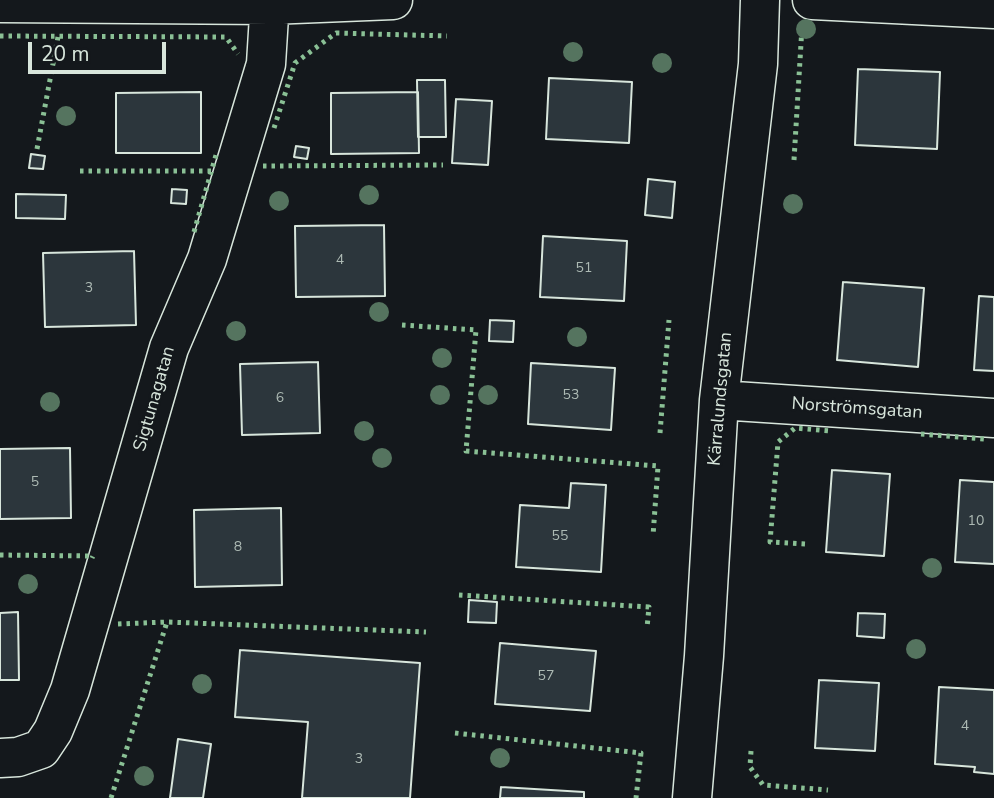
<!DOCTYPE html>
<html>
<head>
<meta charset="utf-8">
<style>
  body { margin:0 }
  #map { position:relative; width:994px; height:798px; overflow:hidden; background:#14181c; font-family:"Nunito Sans",sans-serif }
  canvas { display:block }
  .scale { position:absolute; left:28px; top:42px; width:138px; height:32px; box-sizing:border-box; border:4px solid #d8e6dc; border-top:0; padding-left:9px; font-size:21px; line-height:24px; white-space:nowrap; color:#d8e6dc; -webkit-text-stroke:5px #14181c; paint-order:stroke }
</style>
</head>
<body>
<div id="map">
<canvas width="994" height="798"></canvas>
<div class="scale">20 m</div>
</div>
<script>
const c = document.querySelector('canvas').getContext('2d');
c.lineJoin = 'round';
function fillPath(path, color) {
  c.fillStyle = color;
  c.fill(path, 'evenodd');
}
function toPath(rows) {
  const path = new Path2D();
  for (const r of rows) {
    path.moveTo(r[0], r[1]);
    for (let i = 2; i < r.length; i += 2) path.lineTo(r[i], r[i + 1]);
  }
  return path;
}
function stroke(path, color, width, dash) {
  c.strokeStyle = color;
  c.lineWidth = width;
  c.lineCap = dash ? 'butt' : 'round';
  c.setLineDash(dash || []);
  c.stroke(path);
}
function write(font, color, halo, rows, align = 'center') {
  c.font = font + ' "Nunito Sans",sans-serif';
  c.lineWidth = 5;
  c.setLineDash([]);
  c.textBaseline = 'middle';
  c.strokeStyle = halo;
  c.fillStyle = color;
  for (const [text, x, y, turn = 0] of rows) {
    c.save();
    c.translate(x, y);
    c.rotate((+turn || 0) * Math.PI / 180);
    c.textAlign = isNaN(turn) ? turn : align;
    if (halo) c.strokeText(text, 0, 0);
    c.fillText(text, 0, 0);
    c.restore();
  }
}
const building = toPath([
  [858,69,940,72,937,149,855,145,858,69],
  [549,78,632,82,629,143,546,139,549,78],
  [417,80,445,80,446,137,418,137,417,80],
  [201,92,201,153,116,153,116,93,201,92],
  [418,92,419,153,331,154,331,93,418,92],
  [456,99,492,101,488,165,452,163,456,99],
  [296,146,309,148,307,159,294,157,296,146],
  [31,154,45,156,43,169,29,168,31,154],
  [648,179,675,182,672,218,645,215,648,179],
  [172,189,187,190,186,204,171,203,172,189],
  [16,194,66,195,65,219,16,218,16,194],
  [384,225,385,296,296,297,295,226,384,225],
  [543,236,627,241,624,301,540,297,543,236],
  [134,251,136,325,45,327,43,253,134,251],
  [843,282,924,288,918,367,837,360,843,282],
  [979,296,994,297,994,371,974,370,979,296],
  [490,320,514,321,513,342,489,341,490,320],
  [318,362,320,433,242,435,240,364,318,362],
  [531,363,615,368,611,430,528,424,531,363],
  [70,448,71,518,0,519,0,449,70,448],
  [832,470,890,474,884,556,826,552,832,470],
  [960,480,994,482,994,564,955,562,960,480],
  [571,483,606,485,601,572,516,567,520,505,569,508,571,483],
  [281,508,282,585,195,587,194,510,281,508],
  [469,600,497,602,496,623,468,622,469,600],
  [18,612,19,680,0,680,0,613,18,612],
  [858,613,885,614,884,638,857,636,858,613],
  [500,643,596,651,590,711,495,704,500,643],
  [240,650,420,663,410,798,302,798,308,722,235,717,240,650],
  [819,680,879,683,875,751,815,748,819,680],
  [939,687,994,690,994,774,974,772,975,767,935,764,939,687],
  [178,739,211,744,203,798,170,798,178,739],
  [501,787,584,792,584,798,500,798,501,787]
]);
fillPath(building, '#2c363c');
stroke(building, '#d8e6dc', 2);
const street = toPath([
  [812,0,994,9],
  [0,3,270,5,393,0],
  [719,400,994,418],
  [0,758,18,757,41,749,53,731,70,690,169,348,207,259,266,64,270,0],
  [692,798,704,656,719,400,758,64,760,0]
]);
stroke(street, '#d8e6dc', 41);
stroke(street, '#14181c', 38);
stroke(toPath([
  [0,36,226,37,238,54],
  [274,128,295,63,336,33,447,36],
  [37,149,58,37],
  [794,160,802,27],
  [263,166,443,165],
  [80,171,211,171],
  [194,232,216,155],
  [402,325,476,330,466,451,658,466,653,536],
  [660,433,669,320],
  [921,434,985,439],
  [805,544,770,542,778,442,795,428,830,431],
  [0,555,93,556,92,558],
  [459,595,649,607,647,628],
  [118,624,167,622,426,632],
  [455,733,641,753,636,798],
  [751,751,750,767,763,785,828,790],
  [111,798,167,622]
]), '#8ac095', 5, [3.5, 5]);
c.fillStyle = '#55745f';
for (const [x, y] of [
  [806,29],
  [573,52],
  [662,63],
  [66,116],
  [369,195],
  [279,201],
  [793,204],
  [379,312],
  [236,331],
  [577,337],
  [442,358],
  [440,395],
  [488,395],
  [50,402],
  [364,431],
  [382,458],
  [932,568],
  [28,584],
  [916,649],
  [202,684],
  [500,758],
  [144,776]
]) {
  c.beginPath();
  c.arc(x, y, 10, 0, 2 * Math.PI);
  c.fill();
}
write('14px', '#adbab4', null, [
  ["4",340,261],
  ["51",584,269],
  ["3",89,289],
  ["53",571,396],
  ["6",280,399],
  ["5",35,483],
  ["10",976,522],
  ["55",560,537],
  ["8",238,548],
  ["57",546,677],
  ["4",965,727],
  ["3",359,760]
]);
write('18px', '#d8e6dc', '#14181c', [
  ["Sigtunagatan",155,399,-74],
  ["Kärralundsgatan",721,399,-85],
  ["Norströmsgatan",857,409,4]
]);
</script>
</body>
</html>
